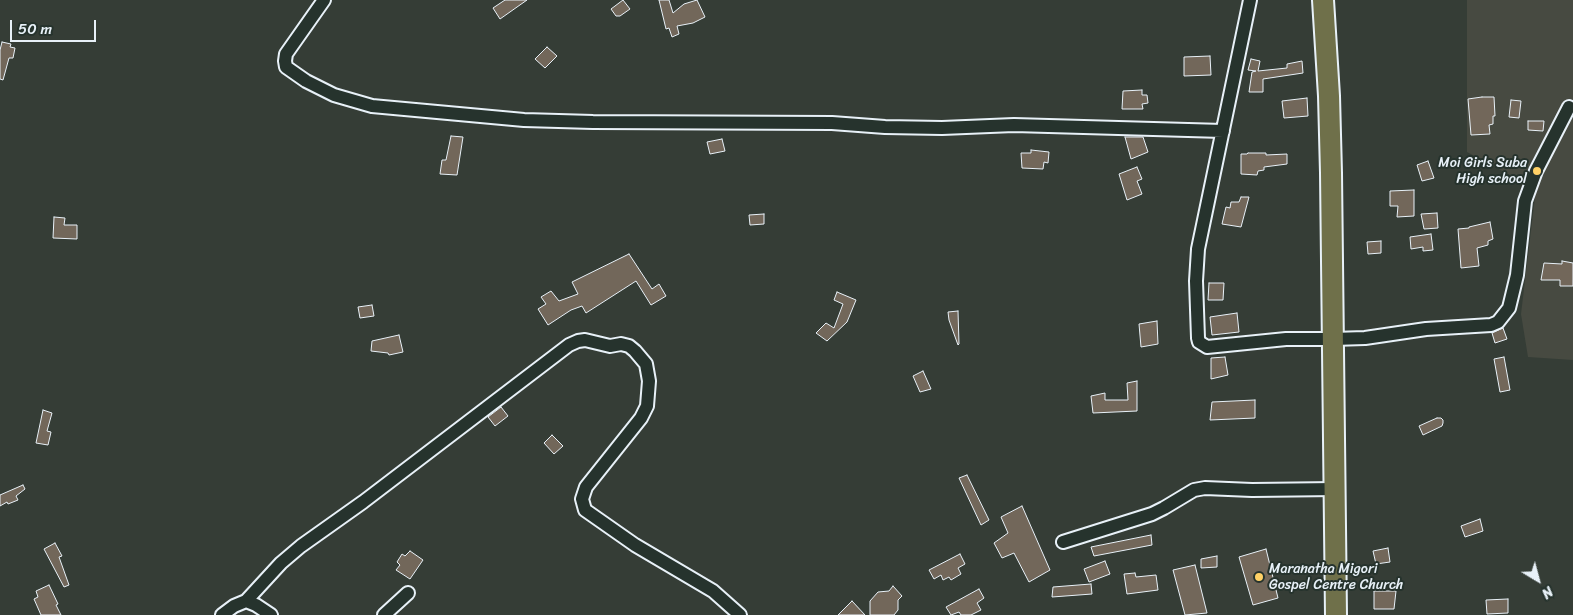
<!DOCTYPE html>
<html>
<head>
<meta charset="utf-8">
<style>
  body { margin:0 }
  #map { position:relative; width:1573px; height:615px; overflow:hidden; background:#353d36; font-family:Sriracha,sans-serif }
  canvas { display:block }
  .north { position:absolute; left:1513px; top:555px; width:50px; height:50px; -webkit-text-stroke:4px #26332d; paint-order:stroke; rotate:143deg; font-size:14px; font-weight:700; line-height:20px; text-align:center; color:#e8f1f8 }
  .north::after { content:''; display:block; margin:auto; width:18px; height:22px; background:#e8f1f8; clip-path:polygon(50% 0,100% 100%,50% 72%,0 100%) }
  .scale { position:absolute; left:10px; top:20px; width:86px; height:22px; box-sizing:border-box; border:2px solid #e8f1f8; border-top:0; padding-left:6px; font-size:15px; line-height:18px; white-space:nowrap; color:#e8f1f8; -webkit-text-stroke:4px #26332d; paint-order:stroke }
</style>
</head>
<body>
<div id="map">
<canvas width="1573" height="615"></canvas>
<div class="north">N</div>
<div class="scale">50 m</div>
</div>
<script>
const c = document.querySelector('canvas').getContext('2d');
c.lineJoin = 'round';
function fillPath(path, color) {
  c.fillStyle = color;
  c.fill(path, 'evenodd');
}
function toPath(rows) {
  const path = new Path2D();
  for (const r of rows) {
    path.moveTo(r[0], r[1]);
    for (let i = 2; i < r.length; i += 2) path.lineTo(r[i], r[i + 1]);
  }
  return path;
}
function stroke(path, color, width, dash) {
  c.strokeStyle = color;
  c.lineWidth = width;
  c.lineCap = dash ? 'butt' : 'round';
  c.setLineDash(dash || []);
  c.stroke(path);
}
function write(font, color, halo, rows, align = 'center') {
  c.font = font + ' Sriracha,sans-serif';
  c.lineWidth = 4;
  c.setLineDash([]);
  c.textBaseline = 'middle';
  c.strokeStyle = halo;
  c.fillStyle = color;
  for (const [text, x, y, turn = 0] of rows) {
    c.save();
    c.translate(x, y);
    c.rotate((+turn || 0) * Math.PI / 180);
    c.textAlign = isNaN(turn) ? turn : align;
    if (halo) c.strokeText(text, 0, 0);
    c.fillText(text, 0, 0);
    c.restore();
  }
}
fillPath(toPath([
  [1467,0,1573,0,1573,360,1528,357,1521,314,1536,189,1467,152]
]), '#474a41');
const building = toPath([
  [505,0,527,0,500,19,493,8,505,0],
  [623,0,630,9,620,16,616,16,611,9,623,0],
  [659,0,669,0,673,13,684,4,697,0,705,17,693,23,677,26,679,34,672,37,669,28,666,29,659,0],
  [2,42,11,44,10,47,15,48,13,58,9,58,3,80,0,79,0,50,2,42],
  [547,47,557,56,545,68,535,59,547,47],
  [1210,56,1211,75,1184,76,1184,57,1210,56],
  [1251,59,1260,61,1258,71,1287,68,1287,64,1302,61,1303,73,1263,79,1263,92,1249,92,1252,72,1256,71,1248,70,1251,59],
  [1142,90,1142,95,1147,95,1148,103,1142,104,1143,109,1122,109,1123,91,1142,90],
  [1482,97,1494,97,1495,116,1493,116,1493,124,1489,125,1490,134,1471,135,1468,99,1482,97],
  [1307,98,1308,116,1284,118,1282,101,1307,98],
  [1511,100,1521,101,1519,118,1509,117,1511,100],
  [1528,121,1544,121,1543,131,1528,130,1528,121],
  [451,136,463,137,457,175,440,174,442,160,446,160,451,136],
  [1125,137,1143,137,1148,152,1131,159,1125,137],
  [722,139,725,151,710,154,707,142,722,139],
  [1031,150,1049,152,1048,163,1044,162,1043,169,1022,168,1021,153,1031,153,1031,150],
  [1248,153,1266,153,1266,155,1287,154,1287,164,1264,167,1264,170,1258,171,1257,175,1241,174,1241,154,1247,154,1248,153],
  [1428,161,1434,178,1422,181,1417,165,1428,161],
  [1137,167,1142,179,1137,181,1142,194,1127,200,1119,174,1137,167],
  [1414,190,1414,216,1397,217,1398,206,1390,206,1390,191,1414,190],
  [1241,197,1249,197,1241,227,1222,224,1226,207,1230,208,1231,202,1239,202,1241,197],
  [1437,213,1438,228,1424,229,1421,214,1437,213],
  [764,214,764,224,750,225,749,215,764,214],
  [54,217,65,218,64,225,77,225,77,239,53,238,54,217],
  [1490,222,1493,239,1488,241,1488,245,1477,248,1479,266,1461,268,1458,229,1469,228,1469,227,1490,222],
  [1431,234,1433,250,1423,251,1423,247,1411,249,1410,237,1431,234],
  [1381,241,1381,253,1368,254,1367,242,1381,241],
  [629,254,652,289,659,284,666,296,651,305,636,281,586,313,582,306,571,310,548,325,538,309,546,304,541,297,551,291,559,301,578,294,572,282,629,254],
  [1562,261,1573,263,1573,286,1560,286,1560,280,1541,280,1544,263,1562,264,1562,261],
  [1209,283,1224,283,1223,300,1208,300,1209,283],
  [837,292,856,300,847,322,827,341,816,333,826,323,834,328,843,304,834,300,837,292],
  [372,305,374,316,360,318,358,307,372,305],
  [958,311,959,344,958,345,949,320,948,312,958,311],
  [1237,313,1239,332,1212,335,1210,317,1237,313],
  [1157,321,1158,344,1141,347,1139,324,1157,321],
  [1503,328,1507,339,1495,343,1492,333,1503,328],
  [399,335,403,352,389,355,388,353,371,351,372,341,399,335],
  [1225,357,1228,375,1211,379,1211,358,1225,357],
  [1504,357,1510,390,1500,392,1494,359,1504,357],
  [923,371,931,389,920,392,913,376,923,371],
  [1137,381,1137,411,1093,413,1091,396,1105,393,1105,400,1128,400,1127,383,1137,381],
  [1255,400,1255,418,1210,420,1212,402,1255,400],
  [501,407,508,416,495,426,488,417,501,407],
  [43,410,52,413,47,431,51,432,48,445,36,443,43,410],
  [1437,418,1441,418,1443,420,1443,423,1442,426,1423,435,1419,426,1437,418],
  [552,435,563,446,554,454,544,443,552,435],
  [967,475,989,520,981,525,959,478,967,475],
  [23,485,25,489,16,496,18,500,8,504,7,502,0,506,0,495,23,485],
  [1022,506,1050,570,1029,582,1014,553,1002,558,994,543,1008,533,1001,517,1022,506],
  [1480,519,1483,531,1465,537,1461,526,1480,519],
  [1151,535,1152,545,1094,556,1091,547,1151,535],
  [55,543,62,556,59,557,69,585,64,587,44,549,55,543],
  [1388,548,1390,562,1376,564,1373,551,1388,548],
  [1266,549,1278,598,1253,605,1239,557,1266,549],
  [410,551,423,560,410,579,396,570,400,565,397,562,402,554,405,556,410,551],
  [960,554,965,564,958,568,961,574,951,580,949,577,943,580,941,575,934,579,929,570,960,554],
  [1217,556,1217,567,1201,568,1201,559,1217,556],
  [1105,561,1110,574,1089,582,1084,569,1105,561],
  [1195,565,1207,613,1185,615,1173,570,1195,565],
  [1135,573,1136,577,1156,575,1158,590,1127,594,1124,574,1135,573],
  [1091,584,1092,594,1052,597,1053,587,1091,584],
  [49,585,58,604,56,605,61,615,41,615,34,599,38,597,36,591,49,585],
  [893,586,902,596,898,600,898,610,894,615,870,615,870,601,878,592,889,591,893,586],
  [979,589,984,598,977,603,981,610,971,615,961,615,959,612,951,615,946,607,979,589],
  [1374,591,1396,591,1394,609,1374,609,1374,591],
  [1508,599,1508,613,1487,614,1486,600,1508,599],
  [852,601,865,615,838,615,852,601]
]);
fillPath(building, '#72675a');
stroke(building, '#e8f1f8', 1);
const minor = toPath([
  [324,0,286,54,285,61,286,67,306,81,334,95,372,106,524,120,593,122,832,123,885,127,942,128,1014,125,1223,131],
  [1250,0,1198,249,1196,281,1198,338,1199,342,1207,347,1286,339,1333,339,1365,338,1426,329,1491,325,1498,322,1509,308,1517,275,1525,201,1536,171,1569,107],
  [1063,542,1152,514,1164,508,1194,490,1205,488,1252,490,1336,489],
  [246,601,281,563,301,546,363,502,569,345,578,341,585,340,610,346,621,344,629,346,635,351,646,364,649,381,647,406,641,418,586,487,582,499,585,510,635,545,713,591,740,615],
  [222,615,234,606,246,601,256,605,271,615],
  [384,615,408,593]
]);
const trunk = toPath([
  [1323,0,1329,96,1331,173,1336,615]
]);
stroke(minor, '#e8f1f8', 16);
stroke(trunk, '#e8f1f8', 24);
stroke(minor, '#26332d', 12);
stroke(trunk, '#6f704a', 20);
for (const [x, y, r, color] of [
  [1537,171,5,"#ffd166"],
  [1259,577,5,"#ffd166"]
]) {
  const dot = new Path2D();
  dot.arc(x, y, r, 0, 2 * Math.PI);
  c.fillStyle = color;
  c.fill(dot);
  stroke(dot, '#26332d', 2);
}
write('14px', '#e8f1f8', '#26332d', [
  ["Moi Girls Suba",1527,163],
  ["High school",1527,179],
  ["Maranatha Migori",1269,569,"left"],
  ["Gospel Centre Church",1269,585,"left"]
], 'right');
</script>
</body>
</html>
